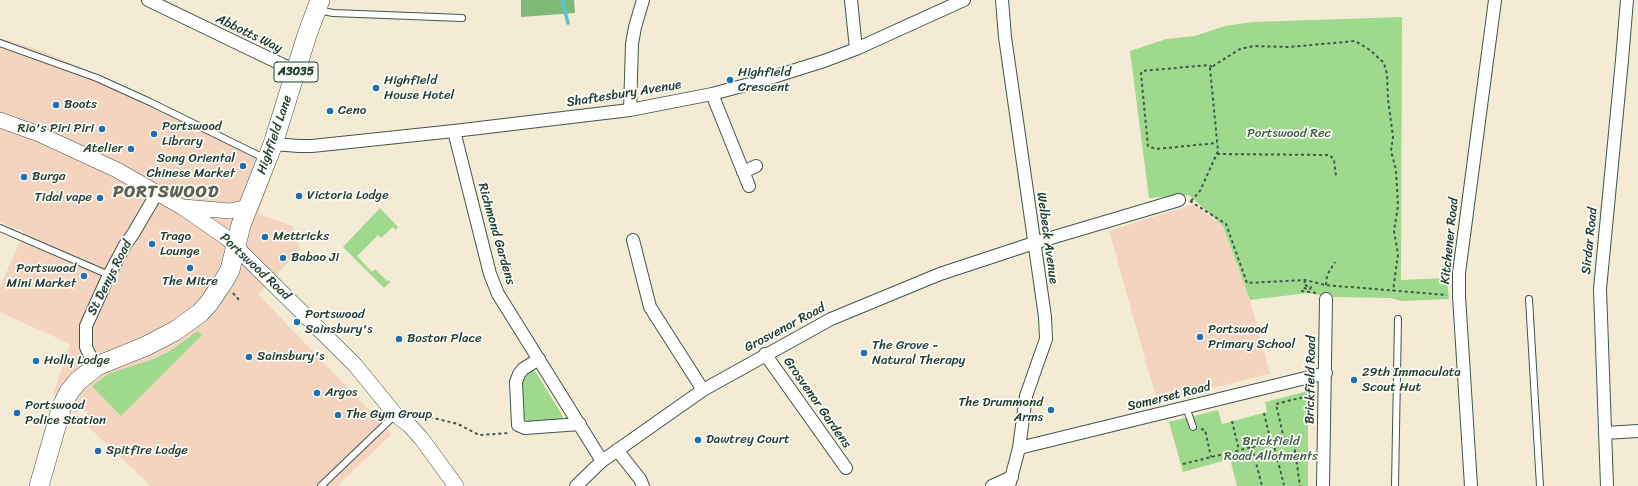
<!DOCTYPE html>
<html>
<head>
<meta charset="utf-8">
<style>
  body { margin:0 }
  canvas { display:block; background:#f4ebd5 }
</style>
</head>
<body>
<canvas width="1638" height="486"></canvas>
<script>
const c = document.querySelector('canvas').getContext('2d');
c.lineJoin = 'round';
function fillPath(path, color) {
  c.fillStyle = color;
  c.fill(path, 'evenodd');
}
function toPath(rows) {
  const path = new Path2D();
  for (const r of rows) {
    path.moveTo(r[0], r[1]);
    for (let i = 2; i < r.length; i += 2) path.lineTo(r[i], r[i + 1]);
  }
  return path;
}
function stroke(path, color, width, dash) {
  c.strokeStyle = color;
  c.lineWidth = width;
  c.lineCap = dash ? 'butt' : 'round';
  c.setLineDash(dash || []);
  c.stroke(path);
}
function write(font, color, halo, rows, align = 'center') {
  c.font = font + ' Sriracha,sans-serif';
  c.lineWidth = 3.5;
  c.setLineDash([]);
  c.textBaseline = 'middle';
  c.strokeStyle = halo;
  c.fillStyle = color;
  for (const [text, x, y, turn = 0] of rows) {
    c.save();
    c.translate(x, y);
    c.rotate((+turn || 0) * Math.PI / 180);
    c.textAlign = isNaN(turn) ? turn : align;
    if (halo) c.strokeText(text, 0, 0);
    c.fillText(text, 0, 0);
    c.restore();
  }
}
fillPath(toPath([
  [0,38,42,51,97,75,277,162,258,214,293,226,300,250,258,294,392,434,337,486,151,486,81,420,88,414,83,407,75,414,53,395,70,344,0,312,0,287,24,232,0,222],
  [1194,204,1223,226,1250,300,1270,374,1157,401,1109,231]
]), '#f4d4bf');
fillPath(toPath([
  [1402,17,1401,280,1447,278,1449,299,1401,301,1391,298,1331,297,1308,293,1250,300,1223,226,1189,195,1149,198,1130,51,1166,39,1195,36,1225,26,1253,22],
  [380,208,398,227,396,230,393,227,381,238,378,235,357,256,372,272,375,269,387,281,389,280,390,282,384,288,343,247],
  [198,331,202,335,121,416,92,386,108,374,151,360,170,351],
  [530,371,535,371,561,413,563,417,561,420,529,422,524,418,522,381,525,373],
  [1308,391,1308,486,1237,486,1230,459,1183,472,1169,422,1218,410,1222,424,1267,412,1265,402]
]), '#9ed98d');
fillPath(toPath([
  [521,0,574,0,575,13,521,17]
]), '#7eb978');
stroke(toPath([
  [562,0,568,23]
]), '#59c3d3', 3.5);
const service = toPath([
  [318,10,333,13,462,18],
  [0,43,97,78,150,102,266,159],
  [0,228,109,275],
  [1529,299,1540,486],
  [1186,407,1193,427],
  [321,486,395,415],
  [1395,486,1398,319]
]);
const minor = toPath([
  [148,0,283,65,296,70],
  [851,0,856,49],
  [1002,0,1005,37,1045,317,1046,339,1026,396,1019,448,1009,486],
  [712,94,749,186],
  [630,110,632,44,635,27,643,0],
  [454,131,490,274,498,294,602,461],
  [273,144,299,146,312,146,454,131,630,110,712,94,757,82,824,61,856,49,964,0],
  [743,172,756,166],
  [633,240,650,307,703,390],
  [765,354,846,468],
  [539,359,523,369,519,374,516,382,518,425,525,428,580,424],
  [97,366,92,360,86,347,86,326,109,275,125,245,133,234,157,193],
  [1605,433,1638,431],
  [1019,448,1326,373],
  [617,450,640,479,643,486],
  [576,486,602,461,703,390,831,319,940,274,1034,243,1179,200],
  [992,486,1012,477],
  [1323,486,1326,299],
  [1471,486,1459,296,1459,273,1495,0],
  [1607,486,1600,289,1622,60,1627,0]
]);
const tertiary = toPath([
  [0,120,39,134,117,170,182,207,227,238,355,365,395,414,409,425,421,438,456,486],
  [183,207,230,211,248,207]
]);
const primary = toPath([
  [39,486,62,406,69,392,78,381,97,366,146,346,175,331,200,313,209,303,222,284,230,270,241,225,273,144,307,35,320,0]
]);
stroke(service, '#3f574c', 8);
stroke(minor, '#3f574c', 14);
stroke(tertiary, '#3f574c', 16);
stroke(primary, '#3f574c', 20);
stroke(toPath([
  [1212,67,1209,65,1142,71,1141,74,1148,146,1156,149,1217,143],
  [1217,154,1330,155,1334,160,1336,176],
  [1190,201,1226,224,1247,283,1305,280,1325,285,1447,295],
  [1191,201,1200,191,1218,151,1210,68,1240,49,1254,46,1289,47,1355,41,1370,50,1384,63,1387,74,1388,99,1393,137,1391,151,1396,170,1398,206,1394,231,1398,254,1393,291],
  [1305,280,1304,285,1311,287,1310,289,1303,288,1302,291,1316,293],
  [1326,285,1327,275,1335,262],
  [233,293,240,301],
  [1264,413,1271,443],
  [419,417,421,415,458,424,479,435,510,433],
  [1232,421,1239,450],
  [1201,429,1205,430,1211,457],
  [1284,439,1276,404,1312,395],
  [1273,442,1284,485],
  [1252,447,1262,486],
  [1183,464,1293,437,1300,486]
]), '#3f574c', 2, [3, 3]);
stroke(service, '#fff', 6);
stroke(minor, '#fff', 12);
stroke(tertiary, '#fff', 15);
stroke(primary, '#fff', 19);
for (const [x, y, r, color] of [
  [730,80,4,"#1f6fb2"],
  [376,88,4,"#1f6fb2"],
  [56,105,4,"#1f6fb2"],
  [330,111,4,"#1f6fb2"],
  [102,129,4,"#1f6fb2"],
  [154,134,4,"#1f6fb2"],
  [131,149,4,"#1f6fb2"],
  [243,166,4,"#1f6fb2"],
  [24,177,4,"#1f6fb2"],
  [299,196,4,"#1f6fb2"],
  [100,198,4,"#1f6fb2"],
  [265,237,4,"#1f6fb2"],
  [152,244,4,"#1f6fb2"],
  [283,258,4,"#1f6fb2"],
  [190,268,4,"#1f6fb2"],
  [84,276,4,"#1f6fb2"],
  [297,322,4,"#1f6fb2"],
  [1200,337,4,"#1f6fb2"],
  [399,339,4,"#1f6fb2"],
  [864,353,4,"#1f6fb2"],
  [249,357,4,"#1f6fb2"],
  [36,361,4,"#1f6fb2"],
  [1354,380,4,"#1f6fb2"],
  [317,393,4,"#1f6fb2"],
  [1051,410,4,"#1f6fb2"],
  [17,413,4,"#1f6fb2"],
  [338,415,4,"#1f6fb2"],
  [698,440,4,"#1f6fb2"],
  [98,451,4,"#1f6fb2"]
]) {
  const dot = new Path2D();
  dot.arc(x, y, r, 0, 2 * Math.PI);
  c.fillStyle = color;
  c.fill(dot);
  stroke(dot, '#fdfcf7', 1.5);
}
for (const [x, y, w] of [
  [296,72,44]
]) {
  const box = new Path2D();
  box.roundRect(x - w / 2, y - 10, w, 20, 3);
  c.fillStyle = '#fdfcf7';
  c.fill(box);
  stroke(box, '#1f3d34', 1);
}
write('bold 12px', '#1f3d34', null, [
  ["A3035",296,72]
]);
write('13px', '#1f3d34', '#fdfcf7', [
  ["Abbotts Way",249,34,26],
  ["Shaftesbury Avenue",624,94,-9],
  ["Highfield Lane",275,135,-71],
  ["Richmond Gardens",496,234,74],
  ["Welbeck Avenue",1047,238,82],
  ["Kitchener Road",1450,241,-84],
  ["Sirdar Road",1590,241,-84],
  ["Portswood Road",255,267,43],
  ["St Denys Road",110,278,-63],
  ["Grosvenor Road",785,328,-28],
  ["Brickfield Road",1311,380,-89],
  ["Somerset Road",1169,397,-14],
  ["Grosvenor Gardens",817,403,55]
]);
write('13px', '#1f3d34', '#fdfcf7', [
  ["Highfield",738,73],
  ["Crescent",738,88],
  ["Highfield",384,81],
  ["House Hotel",384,96],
  ["Boots",64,105],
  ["Ceno",338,111],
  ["Portswood",162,127],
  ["Library",162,142],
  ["Rio's Piri Piri",94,129,"right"],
  ["Atelier",123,149,"right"],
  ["Song Oriental",235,159,"right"],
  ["Chinese Market",235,174,"right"],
  ["Burga",32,177],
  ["Victoria Lodge",307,196],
  ["Tidal vape",92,198,"right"],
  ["Trago",160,237],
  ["Lounge",160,252],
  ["Mettricks",273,237],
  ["Baboo Ji",291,258],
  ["Portswood",76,269,"right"],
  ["Mini Market",76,284,"right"],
  ["The Mitre",190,282,"center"],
  ["Portswood",305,315],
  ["Sainsbury's",305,330],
  ["Portswood",1208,330],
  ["Primary School",1208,345],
  ["Boston Place",407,339],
  ["The Grove -",872,346],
  ["Natural Therapy",872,361],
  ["Sainsbury's",257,357],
  ["Holly Lodge",44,361],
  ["29th Immaculata",1362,373],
  ["Scout Hut",1362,388],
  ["Argos",325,393],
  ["The Drummond",1043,403,"right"],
  ["Arms",1043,418,"right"],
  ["Portswood",25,406],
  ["Police Station",25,421],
  ["The Gym Group",346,415],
  ["Dawtrey Court",706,440],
  ["Spitfire Lodge",106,451]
], 'left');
write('13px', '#3f644a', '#fdfcf7', [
  ["Portswood Rec",1289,134],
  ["Brickfield",1271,442],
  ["Road Allotments",1271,457]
]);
c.letterSpacing = '1px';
write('bold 17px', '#5d6056', '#fdfcf7', [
  ["PORTSWOOD",166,193]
]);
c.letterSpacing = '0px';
</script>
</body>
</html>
